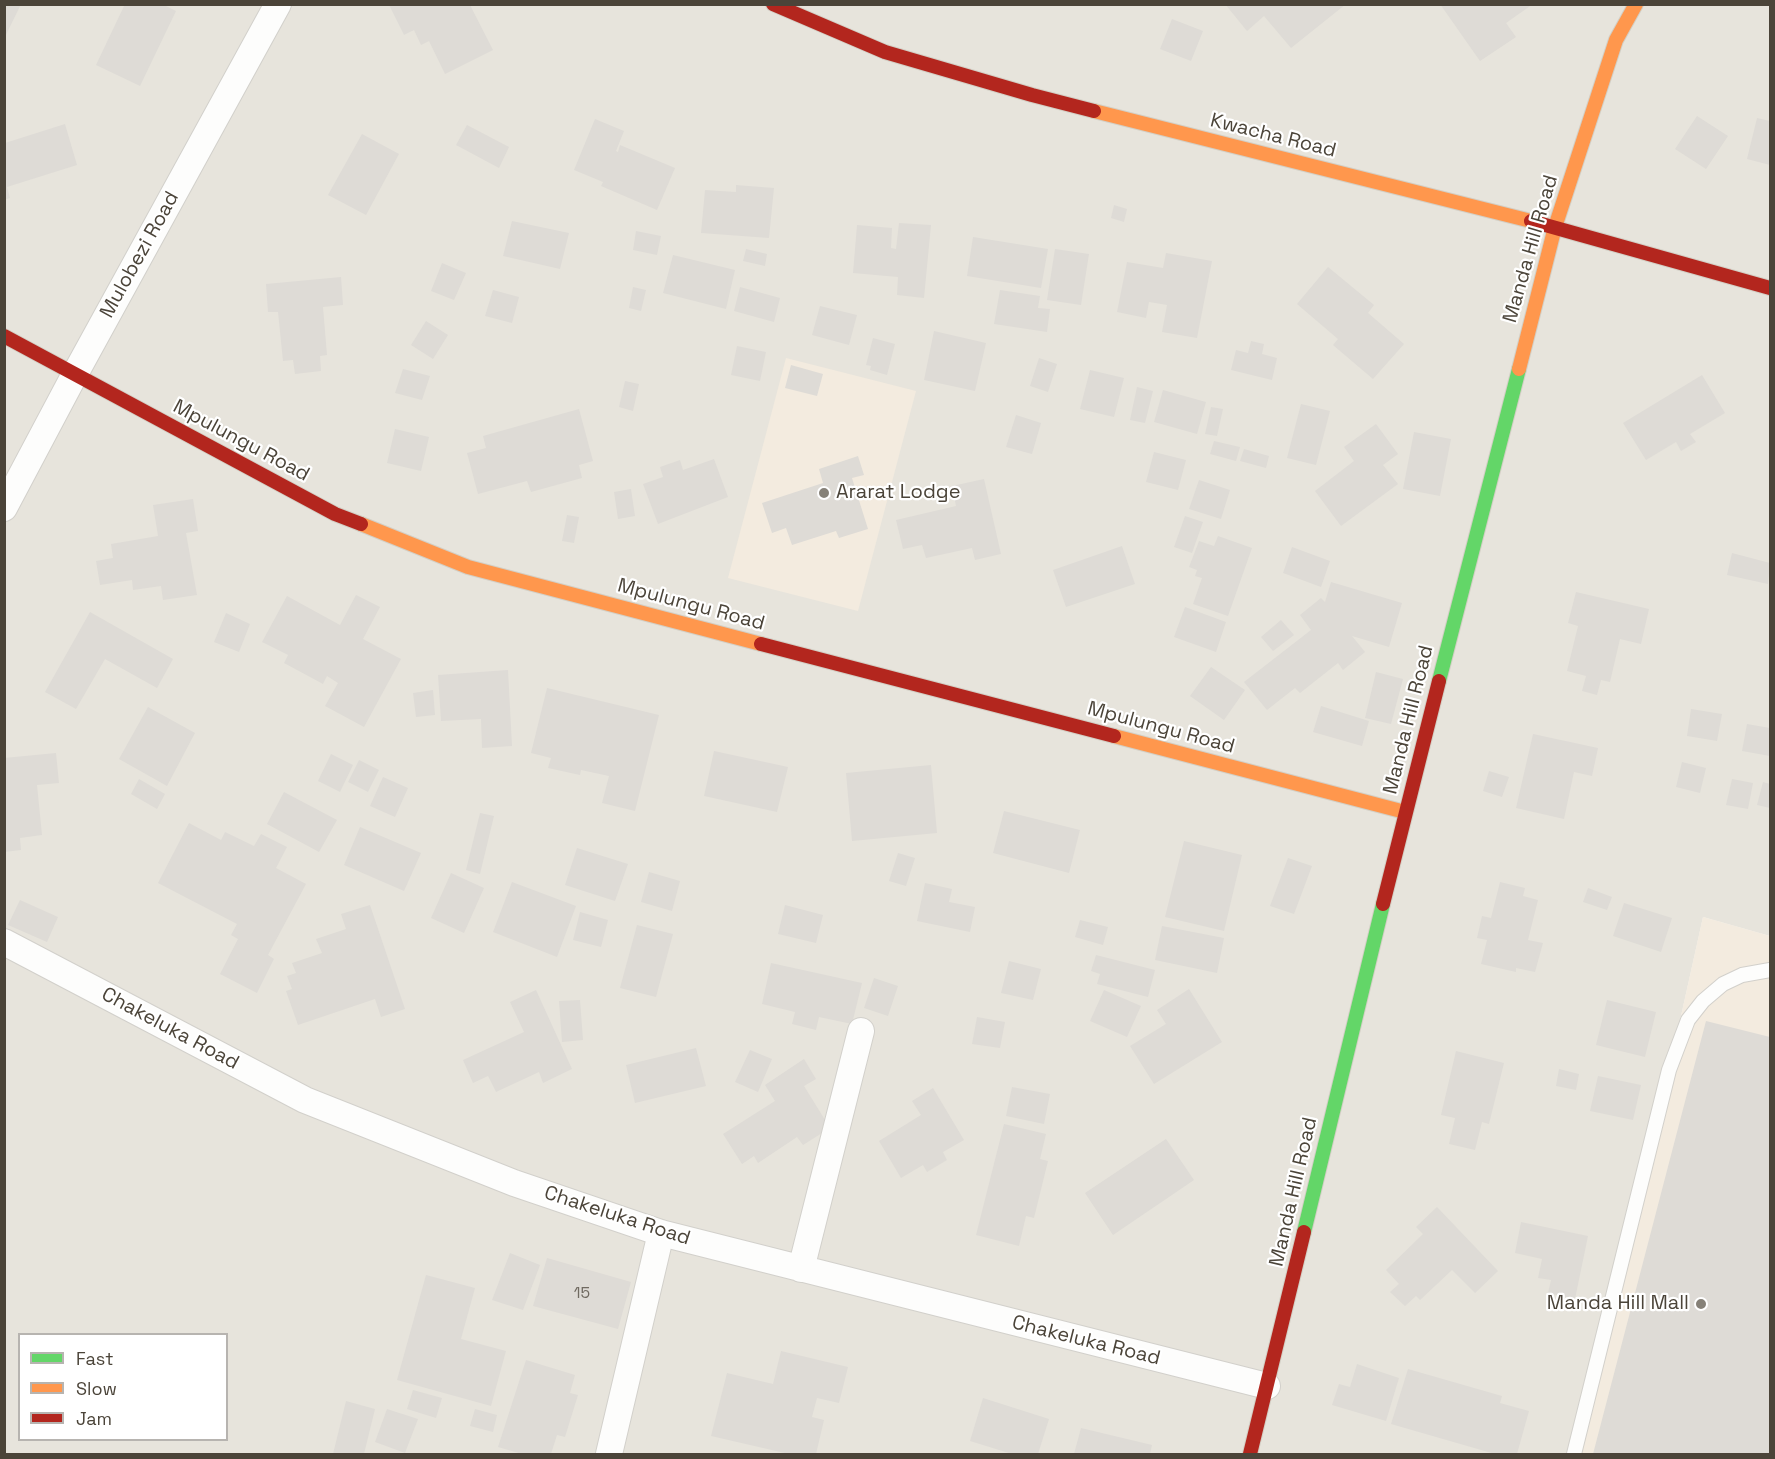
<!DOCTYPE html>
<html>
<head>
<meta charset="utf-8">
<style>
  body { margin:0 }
  #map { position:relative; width:1775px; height:1459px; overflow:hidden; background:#f4f2ee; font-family:"Space Grotesk",sans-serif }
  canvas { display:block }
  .frame { position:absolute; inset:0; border:6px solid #4b4439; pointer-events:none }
  .legend { position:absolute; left:18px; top:1333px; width:210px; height:108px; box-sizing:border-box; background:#fff; border:2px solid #b7b4b0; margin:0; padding:8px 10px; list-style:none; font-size:18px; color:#4b4439 }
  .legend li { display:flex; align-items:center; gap:12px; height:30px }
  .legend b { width:30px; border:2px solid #b7b4b0 }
</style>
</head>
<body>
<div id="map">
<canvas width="1775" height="1459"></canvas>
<div class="frame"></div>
<ul class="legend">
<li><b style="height:8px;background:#63d668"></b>Fast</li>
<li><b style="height:8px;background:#ff974d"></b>Slow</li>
<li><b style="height:8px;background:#b3261e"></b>Jam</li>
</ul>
</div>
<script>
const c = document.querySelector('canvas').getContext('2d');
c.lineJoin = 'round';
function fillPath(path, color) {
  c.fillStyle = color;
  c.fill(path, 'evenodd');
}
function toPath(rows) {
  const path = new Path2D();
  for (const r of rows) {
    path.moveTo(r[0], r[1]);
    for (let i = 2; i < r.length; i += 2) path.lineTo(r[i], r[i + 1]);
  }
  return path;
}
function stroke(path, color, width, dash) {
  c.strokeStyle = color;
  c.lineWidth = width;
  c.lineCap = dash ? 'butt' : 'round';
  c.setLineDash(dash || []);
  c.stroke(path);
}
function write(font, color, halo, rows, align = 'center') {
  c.font = font + ' "Space Grotesk",sans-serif';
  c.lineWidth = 4.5;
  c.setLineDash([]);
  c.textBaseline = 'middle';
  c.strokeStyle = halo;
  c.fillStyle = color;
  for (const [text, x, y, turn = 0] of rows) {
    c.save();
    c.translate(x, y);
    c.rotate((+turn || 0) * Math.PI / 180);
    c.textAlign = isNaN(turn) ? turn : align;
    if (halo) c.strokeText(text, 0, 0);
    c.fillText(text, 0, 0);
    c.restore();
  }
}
fillPath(toPath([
  [5,5,1770,5,1770,936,1703,917,1669,1070,1574,1454,5,1454],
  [20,1334,226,1334,226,1440,20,1440]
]), '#e7e4dc');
fillPath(toPath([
  [786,358,916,391,858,611,728,578],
  [1703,917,1770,936,1770,1454,1574,1454,1669,1070]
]), '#f3ebdf');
fillPath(toPath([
  [4,4,21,4,4,39],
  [125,4,162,4,176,11,140,86,96,65],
  [1225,4,1346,4,1291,48,1264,16,1247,31],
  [1440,4,1533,4,1506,23,1516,37,1480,61],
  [389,5,470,5,493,50,445,74,429,41,421,45,414,30,404,35],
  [1172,19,1203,31,1191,61,1160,49],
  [1697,116,1728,136,1706,169,1675,149],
  [1757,118,1770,121,1770,165,1747,159],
  [595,119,624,131,616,151,618,152,620,145,675,168,657,210,601,186,603,182,574,170],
  [65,124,77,165,7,187,10,198,4,200,5,143],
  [467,125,509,147,499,168,456,145],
  [362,134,399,154,366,215,328,195],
  [736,185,774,188,769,238,701,233,705,190,736,192],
  [1114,205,1127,209,1124,222,1111,218],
  [512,221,569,233,560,269,503,256],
  [899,223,931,225,924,298,897,295,898,277,853,273,857,225,892,228,891,248,896,249],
  [636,231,661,236,657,255,633,250],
  [973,237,1048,249,1041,288,967,276],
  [746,249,767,254,765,266,743,261],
  [1055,249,1089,254,1081,305,1047,300],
  [1166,253,1212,261,1197,338,1162,332,1167,305,1149,302,1146,318,1117,312,1127,262,1163,268],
  [673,255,735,270,726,309,663,293],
  [442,263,466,273,454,300,431,291],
  [1328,267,1374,305,1368,313,1404,344,1373,379,1333,345,1338,339,1297,304],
  [341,277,343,305,323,307,327,355,320,356,321,371,295,374,293,360,283,361,278,312,268,312,266,284],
  [633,287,646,290,641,311,629,308],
  [740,287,780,298,774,322,734,311],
  [493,290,519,297,512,323,485,316],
  [1000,290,1040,296,1038,308,1050,309,1047,332,994,324],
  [820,306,857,315,849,345,812,335],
  [426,321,448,335,433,359,411,345],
  [934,331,986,343,975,391,924,380],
  [873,338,895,344,887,375,870,370,871,366,866,365],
  [1251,341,1264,344,1262,354,1277,358,1272,380,1231,370,1236,350,1248,353],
  [737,346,766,352,760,381,731,375],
  [1039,358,1057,364,1048,392,1030,386],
  [791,365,823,374,817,396,785,388],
  [403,369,430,376,422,400,395,393],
  [1090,370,1124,378,1114,417,1080,409],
  [1702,375,1725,413,1690,434,1696,442,1681,451,1676,442,1646,460,1623,423],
  [625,381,639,384,633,411,619,407],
  [1137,387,1153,391,1145,423,1130,420],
  [1163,390,1206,402,1197,434,1154,422],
  [1301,404,1330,411,1316,465,1287,458],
  [1211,407,1223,409,1217,436,1205,434],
  [579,409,593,461,579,465,582,478,531,492,527,481,478,494,467,453,486,448,483,436],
  [1016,415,1041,423,1032,454,1006,447],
  [1376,424,1398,454,1383,465,1398,484,1341,526,1315,491,1354,461,1344,447],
  [395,429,429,437,421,471,387,463],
  [1414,432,1451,439,1440,496,1403,489],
  [1214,441,1240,447,1236,461,1210,454],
  [1244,449,1269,456,1266,468,1240,461],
  [1154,452,1186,460,1178,490,1146,482],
  [858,456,864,475,852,478,868,529,839,538,836,531,792,545,786,528,772,533,762,503,823,483,819,469],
  [714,459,728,497,658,524,643,484,663,477,660,467,680,460,683,470],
  [984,479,1001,554,975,560,972,548,926,558,922,545,903,549,896,520,956,506,952,486],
  [1199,480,1230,490,1221,519,1189,509],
  [631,489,635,516,618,519,614,492],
  [193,499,198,531,186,533,197,595,163,600,161,586,133,590,132,580,100,585,96,561,113,558,111,544,158,536,153,505],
  [567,515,579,517,574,543,562,541],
  [1185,516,1203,522,1192,553,1174,547],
  [1218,536,1252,548,1228,616,1193,604,1202,578,1195,576,1197,570,1189,567,1199,541,1214,546],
  [1122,546,1135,584,1066,607,1053,570],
  [1292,547,1330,561,1321,587,1283,573],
  [1732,553,1770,563,1768,584,1727,575],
  [1331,582,1402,603,1389,647,1352,636,1365,652,1343,670,1338,663,1300,693,1295,688,1267,710,1244,682,1311,630,1300,615,1321,598,1325,602],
  [1576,592,1649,609,1641,644,1620,639,1610,682,1601,680,1597,695,1582,691,1586,676,1567,671,1578,626,1568,623],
  [356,595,380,607,363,639,401,659,364,727,325,706,338,683,327,676,323,684,284,663,288,655,262,642,287,596,340,625],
  [1185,607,1226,622,1216,652,1174,637],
  [90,612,173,659,157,688,105,659,76,709,45,692],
  [226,613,250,624,239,652,214,642],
  [1281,620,1294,635,1273,651,1261,637],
  [1211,667,1245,690,1224,720,1190,696],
  [508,670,512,746,482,748,481,719,441,721,438,675],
  [1376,672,1403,679,1391,724,1365,718],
  [547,688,659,715,635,811,602,803,609,776,581,770,580,775,548,768,551,758,531,753],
  [433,690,435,715,416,717,413,693],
  [1321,706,1369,721,1362,746,1313,732],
  [148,707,195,733,167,786,119,759],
  [1691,709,1722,714,1717,741,1687,736],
  [1747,724,1770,728,1770,756,1742,751],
  [1533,734,1598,748,1592,776,1574,772,1564,819,1516,808],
  [714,751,788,767,777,812,704,796],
  [56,753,59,783,37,785,42,835,20,838,21,850,4,852,4,758],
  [331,754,353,765,340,792,318,781],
  [359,760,379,770,368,792,348,782],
  [1682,762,1706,768,1700,793,1676,787],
  [931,765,937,833,852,841,846,773],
  [1489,771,1509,777,1502,797,1483,791],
  [383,777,408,788,395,817,370,806],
  [139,779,165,794,157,809,131,794],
  [1732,779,1753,783,1748,809,1726,805],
  [1763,782,1770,784,1770,808,1757,805],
  [284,792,337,820,319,852,267,824],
  [1004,811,1080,830,1069,873,993,853],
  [480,813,494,816,480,874,466,870],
  [189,823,221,840,225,832,254,846,261,834,287,847,276,868,306,884,268,955,274,959,257,993,220,974,238,939,231,935,237,924,158,883],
  [360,827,421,853,404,891,344,865],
  [1184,841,1242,855,1224,931,1165,917],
  [577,848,628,864,615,901,565,885],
  [898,853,915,858,906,886,889,881],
  [1288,858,1312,866,1294,914,1270,906],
  [649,872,680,881,672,911,641,902],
  [451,873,484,888,464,933,431,918],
  [512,882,576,906,557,957,493,932],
  [1500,882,1525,888,1523,896,1538,900,1528,940,1543,943,1535,972,1516,968,1516,972,1481,964,1487,940,1477,938,1482,916,1491,918],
  [925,883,952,889,949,902,975,907,970,932,917,921],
  [1588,888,1612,897,1607,910,1583,902],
  [20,900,58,917,47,942,8,925],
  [1624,903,1672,918,1661,952,1613,936],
  [370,905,405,1009,381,1017,375,999,298,1025,286,991,292,989,287,976,296,973,292,963,322,953,316,939,346,929,341,914],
  [785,905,823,915,816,943,778,934],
  [580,912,608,920,601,947,573,940],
  [1080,920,1108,927,1103,945,1075,937],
  [637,925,673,934,656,997,620,988],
  [1162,926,1224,938,1217,973,1155,960],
  [1096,955,1155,970,1148,997,1097,984,1100,974,1091,971],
  [1009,961,1041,969,1033,1000,1001,993],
  [771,963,862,983,852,1024,819,1017,816,1030,792,1024,795,1012,762,1004],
  [874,978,898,986,888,1016,864,1008],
  [1189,989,1222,1042,1154,1084,1130,1046,1166,1024,1157,1010],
  [536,990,572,1069,543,1083,539,1072,496,1092,488,1076,473,1083,463,1060,524,1032,510,1002],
  [1104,990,1141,1006,1127,1037,1090,1021],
  [580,1000,583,1040,562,1042,559,1001],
  [1607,1000,1656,1012,1645,1057,1596,1045],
  [977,1017,1005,1022,1000,1048,972,1044],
  [1706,1021,1770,1037,1770,1454,1593,1454],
  [696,1048,706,1086,635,1103,626,1065],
  [750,1050,772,1059,758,1092,735,1082],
  [1456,1051,1504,1063,1489,1124,1482,1122,1475,1150,1449,1144,1455,1118,1441,1115],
  [804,1059,816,1079,804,1086,830,1128,803,1145,797,1137,758,1163,754,1156,742,1164,723,1134,775,1101,765,1085],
  [1559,1069,1579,1074,1576,1090,1556,1086],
  [1598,1076,1641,1085,1633,1120,1590,1111],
  [1012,1087,1050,1094,1044,1124,1006,1116],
  [933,1088,964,1140,943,1152,947,1160,927,1172,923,1165,901,1178,879,1141,921,1115,912,1101],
  [1004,1124,1046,1134,1040,1159,1048,1161,1034,1218,1026,1216,1019,1246,976,1235],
  [1166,1139,1194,1180,1113,1235,1085,1193],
  [1437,1207,1498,1271,1475,1293,1452,1270,1420,1300,1416,1296,1405,1306,1390,1292,1399,1284,1386,1270,1423,1234,1416,1227],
  [1521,1222,1588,1236,1575,1299,1548,1293,1551,1280,1538,1278,1542,1259,1515,1253],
  [510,1253,540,1265,523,1310,492,1300],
  [547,1258,631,1282,618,1329,533,1306],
  [426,1275,475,1288,461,1339,506,1351,491,1406,397,1380],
  [781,1351,848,1367,839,1403,817,1398,812,1417,824,1420,816,1454,789,1454,711,1436,727,1373,773,1384],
  [526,1360,575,1375,570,1393,578,1395,565,1437,557,1435,551,1454,522,1454,498,1447],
  [1357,1364,1399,1378,1386,1421,1332,1405,1339,1384,1350,1387],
  [1408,1369,1502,1396,1500,1403,1529,1411,1517,1454,1495,1454,1391,1424],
  [413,1390,442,1398,436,1418,407,1409],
  [983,1398,1049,1419,1038,1454,1012,1454,970,1441],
  [346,1401,375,1409,364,1454,333,1454],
  [387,1409,418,1419,405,1453,375,1442],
  [475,1409,497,1415,493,1432,470,1426],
  [1081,1428,1152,1445,1150,1454,1074,1454]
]), '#dedbd6');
const lane = toPath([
  [1574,1454,1669,1070,1688,1020,1703,1001,1723,984,1742,975,1770,970]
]);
const street = toPath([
  [4,508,75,374,278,4],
  [4,942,305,1100,514,1183,661,1233,1267,1386],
  [801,1269,861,1031],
  [609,1454,661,1233]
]);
const fast = toPath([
  [1439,681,1519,369],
  [1304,1232,1383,904]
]);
const slow = toPath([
  [1094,111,1531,221],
  [1519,369,1555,227,1616,40,1636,4],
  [361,524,468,567,761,644],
  [1114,736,1405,812]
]);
const jam = toPath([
  [773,4,885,52,1032,95,1094,111],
  [1531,221,1770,288],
  [4,336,335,514,361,524],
  [761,644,1114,736],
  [1383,904,1439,681],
  [1250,1454,1304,1232]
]);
stroke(lane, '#d2d0cb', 16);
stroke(street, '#d2d0cb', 28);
stroke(fast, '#d3cfc5', 16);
stroke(slow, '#d3cfc5', 16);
stroke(jam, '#d3cfc5', 16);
stroke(lane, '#fdfdfc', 14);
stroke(street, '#fdfdfc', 26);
stroke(fast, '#63d668', 14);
stroke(slow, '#ff974d', 14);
stroke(jam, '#b3261e', 14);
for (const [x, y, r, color] of [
  [824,493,6,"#868178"],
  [1701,1304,6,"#868178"]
]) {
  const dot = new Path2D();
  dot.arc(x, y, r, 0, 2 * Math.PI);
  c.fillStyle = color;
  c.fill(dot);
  stroke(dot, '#fff', 2);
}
write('16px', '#706a61', null, [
  ["15",582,1294]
]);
write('20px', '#4b4439', '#fff', [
  ["Kwacha Road",1273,136,14],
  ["Manda Hill Road",1531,249,-74],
  ["Mulobezi Road",140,255,-61],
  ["Mpulungu Road",241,441,28],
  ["Mpulungu Road",691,605,15],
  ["Manda Hill Road",1409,720,-76],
  ["Mpulungu Road",1161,728,15],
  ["Chakeluka Road",170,1029,28],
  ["Manda Hill Road",1294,1192,-77],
  ["Chakeluka Road",617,1216,18],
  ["Chakeluka Road",1086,1341,14]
]);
write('20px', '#4b4439', '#fff', [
  ["Ararat Lodge",836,493],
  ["Manda Hill Mall",1689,1304,"right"]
], 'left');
</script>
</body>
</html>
